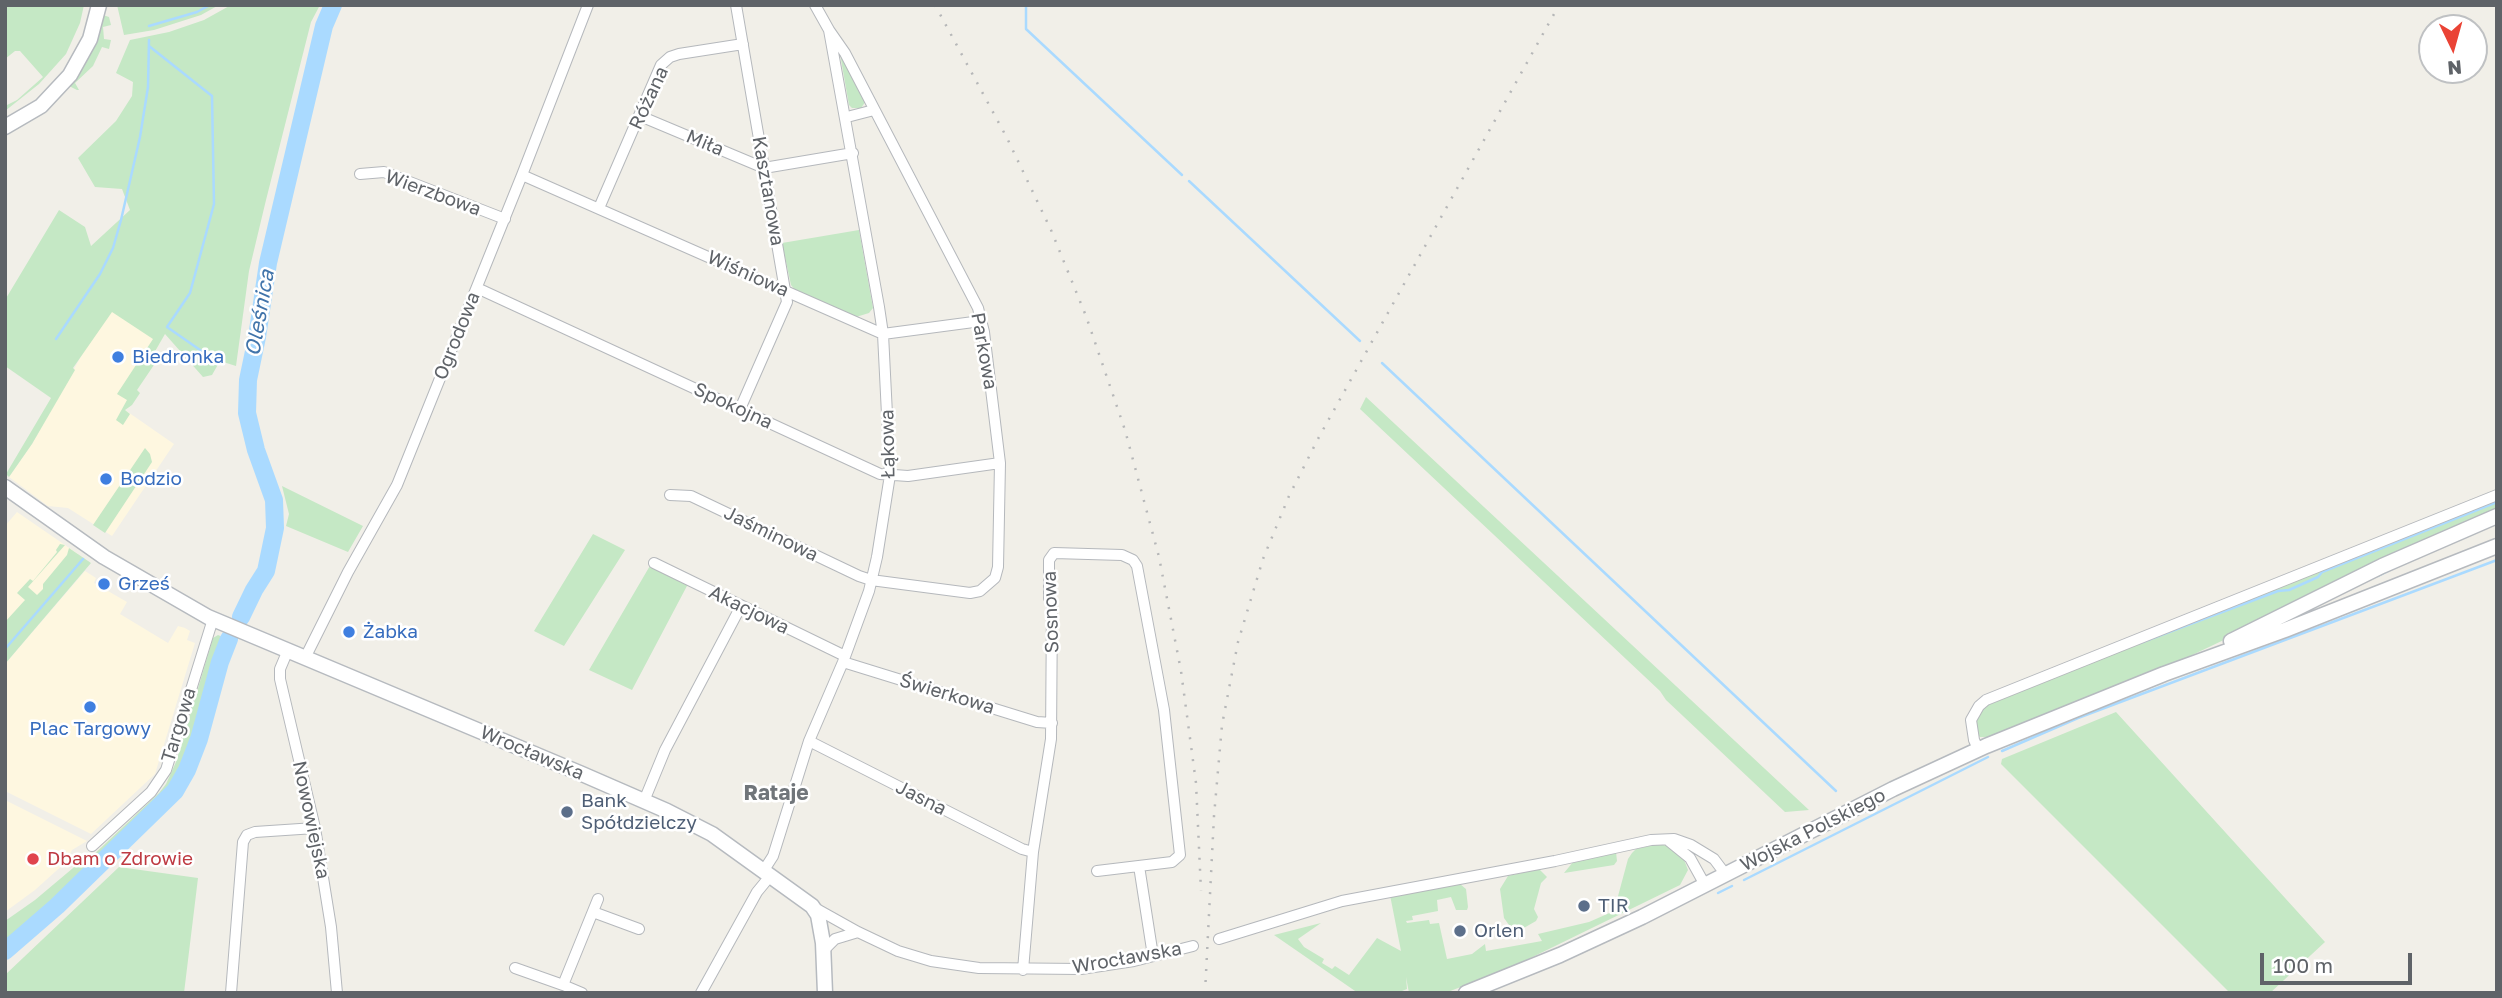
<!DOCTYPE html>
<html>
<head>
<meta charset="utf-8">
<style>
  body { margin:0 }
  #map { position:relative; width:2502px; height:998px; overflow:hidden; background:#f1efe8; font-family:"Golos Text",sans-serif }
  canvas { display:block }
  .frame { position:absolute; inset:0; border:7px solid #5f6368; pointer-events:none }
  .north { position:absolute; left:2418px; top:14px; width:70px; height:70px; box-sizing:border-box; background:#fff; border:2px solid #bfc1c3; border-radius:50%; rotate:175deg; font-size:19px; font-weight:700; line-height:28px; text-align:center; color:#5f6368 }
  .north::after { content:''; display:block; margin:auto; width:24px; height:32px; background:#ea4335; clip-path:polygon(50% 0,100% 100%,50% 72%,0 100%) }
  .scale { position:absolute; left:2260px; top:953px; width:152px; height:32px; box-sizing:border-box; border:4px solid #5f6368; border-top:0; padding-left:9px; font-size:21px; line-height:24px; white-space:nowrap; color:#5f6368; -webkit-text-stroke:5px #fff; paint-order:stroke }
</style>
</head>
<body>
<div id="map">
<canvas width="2502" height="998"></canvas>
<div class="frame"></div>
<div class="north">N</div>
<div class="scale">100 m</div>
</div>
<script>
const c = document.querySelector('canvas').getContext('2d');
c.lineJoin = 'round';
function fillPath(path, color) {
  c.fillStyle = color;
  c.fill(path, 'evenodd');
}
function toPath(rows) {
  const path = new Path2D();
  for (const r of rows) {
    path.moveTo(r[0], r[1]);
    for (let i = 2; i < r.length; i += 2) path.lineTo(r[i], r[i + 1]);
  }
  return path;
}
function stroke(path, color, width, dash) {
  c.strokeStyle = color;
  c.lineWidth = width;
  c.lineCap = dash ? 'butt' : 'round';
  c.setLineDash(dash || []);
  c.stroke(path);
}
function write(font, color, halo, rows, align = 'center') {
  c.font = font + ' "Golos Text",sans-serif';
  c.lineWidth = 5;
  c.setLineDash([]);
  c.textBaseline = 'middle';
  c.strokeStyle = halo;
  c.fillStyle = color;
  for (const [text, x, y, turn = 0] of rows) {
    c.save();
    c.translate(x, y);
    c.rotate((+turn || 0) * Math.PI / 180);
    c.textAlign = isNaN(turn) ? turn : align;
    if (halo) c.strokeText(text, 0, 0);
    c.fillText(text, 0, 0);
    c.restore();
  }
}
fillPath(toPath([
  [111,303,165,333,125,410,174,444,112,536,68,508,48,506,9,477,32,444],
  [17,512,78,554,5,635,5,526],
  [85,571,96,578,94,583,127,602,120,614,168,643,178,626,185,628,190,631,187,640,195,643,155,774,91,834,5,791,5,664],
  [5,800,87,841,72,850,66,862,35,890,5,912]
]), '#fef7e0');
fillPath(toPath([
  [5,5,84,5,80,23,66,54,39,84,5,111,5,106,17,100,43,77,20,51,15,51,5,59],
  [117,5,219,5,201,15,154,30,124,35],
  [231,5,320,5,311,22,266,200,249,271,236,366,220,361,212,375,203,377,165,334,153,355,158,359,137,390,140,393,132,405,125,410,130,414,123,425,116,420,127,400,117,394,153,339,112,312,73,368,75,370,32,444,9,477,6,474,51,398,5,366,5,300,59,210,85,227,91,246,130,210,122,189,95,187,78,158,116,121,132,96,133,82,116,73,130,40,169,32,204,20],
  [103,15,109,17,111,25,103,27,104,39,111,40,109,49,102,47,93,66,75,83,79,90,77,90,69,86,88,58],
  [840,54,866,101,861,108,852,108,849,105],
  [859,230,873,308,869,313,856,317,795,290,791,285,782,243],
  [1366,397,1809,810,1785,812,1666,700,1660,691,1360,409],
  [145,448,150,454,152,462,105,533,93,525],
  [282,486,363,526,348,552,286,526,289,514],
  [2497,498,2497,510,2167,667,1989,737,1980,737,1976,733,1976,718,1982,709,1988,705],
  [593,534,625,550,564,646,534,631],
  [60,544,65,545,28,587,37,595,43,589,43,584,67,555,69,548,91,563,5,664,5,622,25,600,17,593,30,579,33,581,57,552,56,550],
  [651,564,688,584,632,690,589,670],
  [218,635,225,638,196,734,184,767,172,788,99,860,5,945,5,921,35,900,79,863,89,859,159,793,166,784,176,762,213,638],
  [2116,712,2325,942,2270,993,2230,993,2001,764,2002,759],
  [1658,844,1668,846,1683,857,1688,870,1680,885,1508,969,1445,993,1409,993,1406,977,1407,989,1397,993,1358,993,1274,935,1321,923,1298,939,1304,947,1324,959,1322,963,1332,969,1335,966,1349,975,1377,938,1401,951,1390,895,1460,884,1466,889,1468,907,1467,910,1456,910,1451,897,1437,900,1438,911,1412,916,1413,920,1406,921,1407,923,1429,920,1430,924,1439,923,1447,959,1472,954,1485,944,1486,951,1542,941,1538,934,1589,922,1614,911,1628,859,1632,853,1636,849],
  [1616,852,1617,861,1614,865,1564,873,1573,862],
  [119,867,198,878,184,993,5,993,5,975],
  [1539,869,1547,877,1541,883,1534,909,1538,917,1536,921,1522,929,1509,925,1504,918,1500,889,1508,876]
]), '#c5e8c5');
stroke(toPath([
  [1026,5,1026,29,1182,175],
  [149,26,197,12,210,5],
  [149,46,212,96,214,204,190,293,167,327,213,359],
  [1189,181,1360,341],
  [56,339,100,274,113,248,121,220,140,137,148,87,149,40],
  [1382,363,1836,791],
  [2378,576,2394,568],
  [2140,643,2278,591,2289,590,2318,577,2322,572,2497,502],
  [5,649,83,559],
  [2002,751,2078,718,2497,560],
  [1744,880,1988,757],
  [1718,893,1732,886]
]), '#aadaff', 2.5);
stroke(toPath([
  [241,617,254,590,266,571,275,528,274,500,256,450,247,413,248,380,257,337,268,263,324,26,333,5],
  [5,951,57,906,175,791,187,770,199,739,220,662,229,639]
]), '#aadaff', 18);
const street = toPath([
  [736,5,787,302,740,409],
  [640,116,764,168,853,153],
  [847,117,874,110],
  [360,174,384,172,505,219],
  [522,175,883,334,981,321],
  [599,208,661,65,670,57,679,54,743,44],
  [477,288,880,474,908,476,1000,463],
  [670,495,691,496,859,576,871,580,970,593,980,591,995,578,998,567,1000,463,984,332,978,308,845,53,829,30],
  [654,563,845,656],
  [288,650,280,669,280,679,315,828,331,927,337,993],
  [305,658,348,572,397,485,522,175,588,5],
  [843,662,1037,722,1052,723],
  [809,741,1022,849,1033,852],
  [1978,749,1974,740,1971,720,1979,706,1986,700,2497,495],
  [644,801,665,750,741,606],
  [1669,841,1690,858,1705,885],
  [92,846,151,792,166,770,213,619],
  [1139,866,1153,956],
  [764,870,773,856,809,741,843,662,869,591,877,557,890,475,883,334,879,307,829,30,815,5],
  [815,908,858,932,898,951,931,961,979,968,1081,969,1134,961,1193,946],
  [593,912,639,929],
  [1219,939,1342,901,1555,861,1651,840,1674,839,1691,845,1714,859,1726,875],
  [824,950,835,939,858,932],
  [515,968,563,985],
  [1023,970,1033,852,1051,739,1052,604,1049,598,1049,560,1054,553,1122,555,1133,560,1137,566,1164,710,1180,855,1172,862,1097,871],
  [231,993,243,842,247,835,255,832,315,828],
  [582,993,563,985,598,899],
  [701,993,757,892,771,875]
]);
const secondary = toPath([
  [5,127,41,106,70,75,90,39,99,5],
  [5,487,104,557,208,617,582,774,667,811,712,834,812,906,818,915,823,943,825,993],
  [2231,641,2382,566,2497,516],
  [1466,993,1560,955,1642,917,1893,789,1986,746,2164,674,2285,630,2497,546]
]);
stroke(street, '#b5b8bc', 12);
stroke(secondary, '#b6babf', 17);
stroke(street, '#fff', 10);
stroke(secondary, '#fff', 14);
stroke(toPath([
  [935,5,1007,138,1051,230,1086,316,1125,430,1159,557,1181,671,1196,783,1201,891],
  [1205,993,1214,816,1222,725,1238,642,1263,559,1289,496,1319,437,1559,5]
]), '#b6b7b8', 2.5, [2, 9]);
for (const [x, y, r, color] of [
  [118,357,7,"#3f7fe0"],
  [106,479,7,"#3f7fe0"],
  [104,584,7,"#3f7fe0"],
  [349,632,7,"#3f7fe0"],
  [90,707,7,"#3f7fe0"],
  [567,812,7,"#5c6f8a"],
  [33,859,7,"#e0444e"],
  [1584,906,7,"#5c6f8a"],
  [1460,931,7,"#5c6f8a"]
]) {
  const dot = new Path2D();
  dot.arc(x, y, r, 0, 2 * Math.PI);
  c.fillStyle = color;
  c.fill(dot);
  stroke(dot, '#fff', 2.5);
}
write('19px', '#5f6368', '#fff', [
  ["Różana",649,98,-65],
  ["Miła",705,143,23],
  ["Kasztanowa",768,191,80],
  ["Wierzbowa",433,193,20],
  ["Wiśniowa",748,274,24],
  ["Ogrodowa",457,336,-68],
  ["Parkowa",984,351,80],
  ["Spokojna",733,406,25],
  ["Łąkowa",888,444,-91],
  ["Jaśminowa",771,534,26],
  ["Akacjowa",749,610,26],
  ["Sosnowa",1051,612,-92],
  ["Świerkowa",947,694,17],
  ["Targowa",179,725,-73],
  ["Wrocławska",532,753,23],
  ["Jasna",921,798,27],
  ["Nowowiejska",311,820,78],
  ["Wojska Polskiego",1813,830,-27],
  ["Wrocławska",1127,958,-10]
]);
write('19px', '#366cbe', '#fff', [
  ["Biedronka",132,357],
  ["Bodzio",120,479],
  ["Grześ",118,584],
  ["Żabka",363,632],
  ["Plac Targowy",90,729,"center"]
], 'left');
write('19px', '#4e5e75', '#fff', [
  ["Bank",581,801],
  ["Spółdzielczy",581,823],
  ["TIR",1598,906],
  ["Orlen",1474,931]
], 'left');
write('19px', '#be3a42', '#fff', [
  ["Dbam o Zdrowie",47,859]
], 'left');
write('italic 21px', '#4174aa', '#fff', [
  ["Oleśnica",260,313,-80]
]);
write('bold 21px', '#70757a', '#fff', [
  ["Rataje",776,793]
]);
</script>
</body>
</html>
